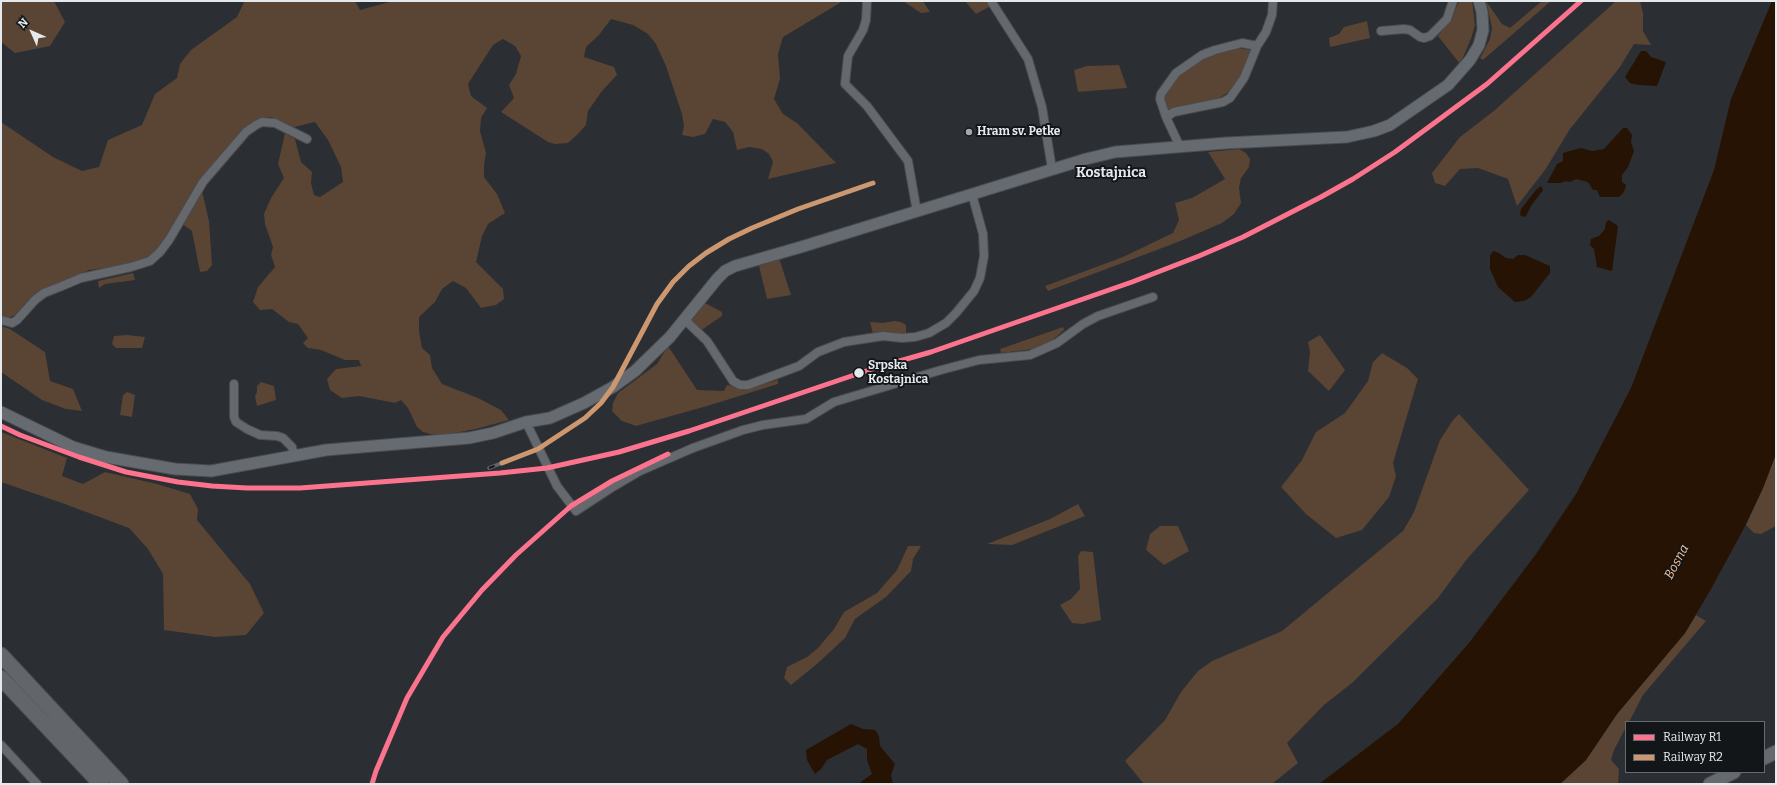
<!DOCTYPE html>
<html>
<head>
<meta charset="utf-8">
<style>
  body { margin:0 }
  #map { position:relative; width:1777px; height:785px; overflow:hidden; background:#2b2e32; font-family:Bitter,serif }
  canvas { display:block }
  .frame { position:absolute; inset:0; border:2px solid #e4e9ed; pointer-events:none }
  .legend { position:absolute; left:1625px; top:721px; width:140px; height:52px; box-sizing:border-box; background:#131619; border:1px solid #676a6e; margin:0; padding:5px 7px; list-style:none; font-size:12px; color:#e4e9ed }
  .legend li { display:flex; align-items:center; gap:8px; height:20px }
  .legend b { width:20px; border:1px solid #676a6e }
  .north { position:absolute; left:12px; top:12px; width:40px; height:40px; -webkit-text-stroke:3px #131619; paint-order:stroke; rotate:315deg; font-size:11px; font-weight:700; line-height:16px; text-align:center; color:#e4e9ed }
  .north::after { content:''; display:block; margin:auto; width:14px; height:18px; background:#e4e9ed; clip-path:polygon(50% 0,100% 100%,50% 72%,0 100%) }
</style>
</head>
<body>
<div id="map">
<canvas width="1777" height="785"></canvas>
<div class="frame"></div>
<ul class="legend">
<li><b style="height:5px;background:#fc738d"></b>Railway R1</li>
<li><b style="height:5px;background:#cd976f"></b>Railway R2</li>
</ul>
<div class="north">N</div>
</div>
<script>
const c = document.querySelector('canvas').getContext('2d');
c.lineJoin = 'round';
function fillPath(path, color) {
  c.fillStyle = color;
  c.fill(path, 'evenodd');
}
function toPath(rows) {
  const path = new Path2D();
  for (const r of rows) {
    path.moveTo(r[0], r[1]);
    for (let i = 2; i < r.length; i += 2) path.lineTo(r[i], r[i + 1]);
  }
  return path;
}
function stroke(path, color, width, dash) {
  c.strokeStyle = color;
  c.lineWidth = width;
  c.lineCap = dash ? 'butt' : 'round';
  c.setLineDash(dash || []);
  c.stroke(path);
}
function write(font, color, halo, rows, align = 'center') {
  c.font = font + ' Bitter,serif';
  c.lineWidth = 4;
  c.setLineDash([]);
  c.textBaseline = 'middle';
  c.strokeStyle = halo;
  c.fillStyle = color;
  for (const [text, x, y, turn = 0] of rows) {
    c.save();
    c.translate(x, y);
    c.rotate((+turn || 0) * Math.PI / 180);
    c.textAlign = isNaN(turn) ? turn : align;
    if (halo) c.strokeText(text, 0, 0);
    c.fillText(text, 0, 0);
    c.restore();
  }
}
fillPath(toPath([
  [1,1,54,1,65,22,50,46,15,53,1,42],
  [248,1,355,1,360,10,393,1,843,1,783,37,778,54,780,79,774,99,783,114,797,123,836,163,768,179,773,162,769,154,762,149,749,147,737,150,733,132,725,122,713,119,705,134,693,137,682,135,684,126,682,114,666,66,656,44,648,34,633,25,611,19,599,35,586,47,584,57,614,67,617,75,602,91,588,111,586,125,577,135,568,143,555,144,548,142,501,112,514,98,509,85,516,74,521,56,515,46,503,39,493,45,468,84,471,96,487,108,481,118,480,131,486,153,484,165,484,177,497,194,505,213,488,224,482,236,476,262,503,289,504,299,496,305,481,308,466,288,453,281,442,289,435,302,419,317,419,331,422,348,430,355,432,368,442,384,478,398,501,410,509,420,476,429,438,436,423,432,417,427,408,408,401,400,395,403,359,396,342,398,330,390,327,379,336,369,361,366,359,360,345,360,321,350,308,348,303,343,308,338,298,324,289,322,272,309,260,310,253,302,258,287,275,267,271,255,273,247,265,224,264,214,271,198,284,178,278,164,285,133,295,139,301,162,312,172,311,183,314,195,320,197,343,182,341,167,328,140,315,122,294,127,270,117,260,119,248,126,204,174,194,188,165,239,158,249,149,257,129,265,89,270,38,292,30,299,15,315,8,318,1,316,1,122,53,157,82,171,99,167,108,140,142,125,155,94,177,78,180,64,191,50,237,17,244,2],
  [903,1,923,1,930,12,921,13],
  [965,1,989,1,991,6,976,14],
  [1459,1,1472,1,1475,25,1471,39,1460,64,1438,36,1452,18],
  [1486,1,1502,24,1510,28,1542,1,1551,1,1483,60,1480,58,1490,39,1492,28],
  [1616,1,1640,1,1643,13,1643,31,1651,45,1634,44,1620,67,1570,129,1545,170,1517,206,1508,179,1478,168,1460,169,1445,186,1435,183,1432,173,1460,137,1495,110],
  [1367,21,1370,38,1330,47,1329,38,1339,34,1344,27],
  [1238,48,1251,50,1240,78,1232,90,1216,100,1184,106,1167,112,1163,100,1163,95,1179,75,1205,58,1220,52],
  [1119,65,1127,88,1078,92,1074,70,1087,66],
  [1239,149,1246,153,1250,159,1249,167,1241,178,1239,188,1241,203,1234,214,1222,223,1178,242,1048,291,1045,286,1123,257,1173,233,1179,220,1175,203,1192,198,1225,179,1208,152],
  [202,191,209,221,212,265,207,271,200,272,192,231,182,224],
  [779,258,791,295,767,299,759,266],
  [133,273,135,280,105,284,99,288,98,281],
  [705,303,722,312,722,316,700,331,691,321],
  [894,321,901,322,906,325,906,333,873,334,870,322,883,323],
  [1,326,10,329,45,352,50,381,73,389,82,411,66,409,42,400,1,372],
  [1063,327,1064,330,1049,343,1033,349,1001,353,1000,349],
  [127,335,145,337,142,348,116,348,112,344,114,336],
  [1320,335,1345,370,1329,391,1308,371,1310,352,1308,342],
  [668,346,697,390,724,391,727,385,747,389,778,380,778,384,707,406,636,426,622,421,612,411,613,403,618,393,657,364],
  [1382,353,1407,368,1418,379,1393,463,1396,476,1389,497,1362,530,1336,538,1306,514,1281,487,1302,460,1316,432,1345,413,1368,381,1373,362],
  [261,382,274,386,276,400,257,406,255,396,257,392,257,386],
  [127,392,135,395,132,417,120,415,123,395],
  [1459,414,1529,490,1467,559,1438,598,1352,683,1324,705,1287,743,1298,763,1272,784,1144,784,1125,761,1165,720,1181,692,1198,671,1212,661,1282,631,1403,531,1414,512,1440,440,1453,420],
  [1,432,67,458,62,476,83,484,105,472,157,484,190,494,198,509,197,520,250,584,264,613,246,635,215,637,164,630,163,574,148,549,129,528,62,503,1,482],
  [1776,454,1776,526,1761,534,1754,533,1746,525,1763,488],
  [1078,504,1085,516,1012,545,987,544,1050,519],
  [1160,526,1178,526,1189,551,1164,565,1146,550,1150,534],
  [908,546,921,546,913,559,911,571,886,597,855,619,845,638,817,664,791,685,784,678,787,667,807,657,818,648,834,629,844,612,877,593,897,570],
  [1081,551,1093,552,1101,620,1083,624,1072,623,1060,605,1071,599,1080,589,1078,556],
  [1696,615,1706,621,1643,695,1629,722,1626,722,1626,727,1614,750,1611,760,1619,769,1618,784,1560,784,1586,760,1617,714,1685,633]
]), '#5a4434');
fillPath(toPath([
  [1772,1,1776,1,1776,454,1763,488,1743,530,1711,589,1685,633,1617,714,1586,760,1560,784,1319,784,1398,724,1469,643,1536,554,1576,494,1631,388,1714,170,1731,99],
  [1641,51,1646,51,1651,57,1666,62,1657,86,1639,85,1630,83,1625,77],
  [1623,128,1627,128,1632,135,1631,142,1634,151,1628,167,1622,175,1622,182,1626,185,1624,192,1619,197,1600,197,1597,190,1593,190,1588,182,1576,179,1570,182,1565,181,1561,183,1547,183,1557,164,1563,161,1563,153,1581,148,1592,151,1604,149],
  [1541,186,1543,190,1531,206,1526,216,1523,217,1520,215,1521,209,1536,190],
  [1609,220,1618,226,1612,271,1597,267,1594,249,1590,245,1591,239,1599,236,1605,229,1606,222],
  [1493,251,1499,253,1506,258,1513,259,1518,255,1525,255,1550,266,1550,273,1531,297,1524,301,1515,302,1498,287,1490,269,1490,256],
  [851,724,863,729,875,730,879,736,880,746,895,764,891,775,893,784,858,784,872,774,867,760,867,749,858,744,827,760,821,769,815,774,807,760,806,750]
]), '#261304');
const minor = toPath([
  [867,1,866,20,863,30,848,56,845,84,867,106,908,161,917,212],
  [991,1,1028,59,1042,107,1052,169],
  [1381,31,1404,29,1410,30,1420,37,1424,38,1430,36,1447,19,1453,1],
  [1166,117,1174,112,1223,102,1230,98,1244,78,1257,46,1266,32,1272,15,1273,1],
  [1180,147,1166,117,1160,99,1161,94,1176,73,1202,55,1215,50,1242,43,1257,46],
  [1,320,12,323,17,320,35,300,44,293,62,286,81,278,131,267,150,261,160,252,169,240,203,182,246,132,256,125,262,122,275,123,307,139],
  [685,320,707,341,733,381,740,385,748,385,799,366,818,352,844,342,883,336,902,338,915,337,929,333,946,323,956,313,974,291,980,278,984,256,983,234,972,194],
  [234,384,234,417,236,422,247,429,260,435,277,436,283,438,292,447,294,456],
  [526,422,557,486,576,511,611,488,640,471,693,448,743,430,763,425,806,419,834,402,941,370,979,360,1030,355,1057,343,1083,324,1098,316,1153,297],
  [1,745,37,784]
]);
const secondary = toPath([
  [1,412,73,447,106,457,175,469,211,471,326,450,469,438,493,433,526,422,550,418,584,403,613,387,635,371,670,337,717,279,725,271,735,266,801,247,1086,159,1115,152,1226,143,1347,137,1374,131,1390,125,1448,85,1470,60,1479,45,1483,30,1482,12,1479,1]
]);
const primary = toPath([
  [1764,758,1776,752],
  [1710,784,1734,772]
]);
const motorway = toPath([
  [1,655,121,784],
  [1,678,101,784]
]);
stroke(minor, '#494c4f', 10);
stroke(secondary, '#494c4f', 13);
stroke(primary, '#494c4f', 15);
stroke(motorway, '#494c4f', 17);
stroke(minor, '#65696e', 8);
stroke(secondary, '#666b71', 11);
stroke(primary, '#656a6e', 13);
stroke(motorway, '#62656a', 15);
const rail = toPath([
  [1,426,20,435,79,457,126,472,178,482,212,486,247,488,300,488,500,473,547,468,619,452,689,431,875,368,931,352,1132,282,1199,256,1243,237,1321,197,1353,179,1395,152,1487,84,1581,1],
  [489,468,538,449,585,418,601,403,613,387,657,304,673,282,689,266,706,253,729,239,752,228,798,209,873,183]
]);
stroke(rail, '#626569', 3.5);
stroke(rail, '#131619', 2, [6]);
stroke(toPath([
  [1,426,20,435,79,457,126,472,178,482,212,486,247,488,300,488,500,473,547,468,619,452,689,431,875,368,931,352,1132,282,1199,256,1243,237,1321,197,1353,179,1395,152,1487,84,1581,1],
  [372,784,376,771,407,698,443,637,482,590,516,555,571,506,612,481,668,454]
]), '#fc738d', 5);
stroke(toPath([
  [502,463,538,449,585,418,601,403,613,387,657,304,673,282,689,266,706,253,729,239,752,228,798,209,873,183]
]), '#cd976f', 5);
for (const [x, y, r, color] of [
  [969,132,4,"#a3a8ac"],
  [859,373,5.5,"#e4e9ed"]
]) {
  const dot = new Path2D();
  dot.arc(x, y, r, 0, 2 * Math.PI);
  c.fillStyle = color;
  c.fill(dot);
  stroke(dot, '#131619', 1.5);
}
write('bold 12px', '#e4e9ed', '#131619', [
  ["Hram sv. Petke",977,132]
], 'left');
write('bold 12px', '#e4e9ed', '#131619', [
  ["Srpska",868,366],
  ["Kostajnica",868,380]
], 'left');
write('italic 13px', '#fac193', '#131619', [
  ["Bosna",1677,562,-62]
]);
write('bold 14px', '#e4e9ed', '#131619', [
  ["Kostajnica",1111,173]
]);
</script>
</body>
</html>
